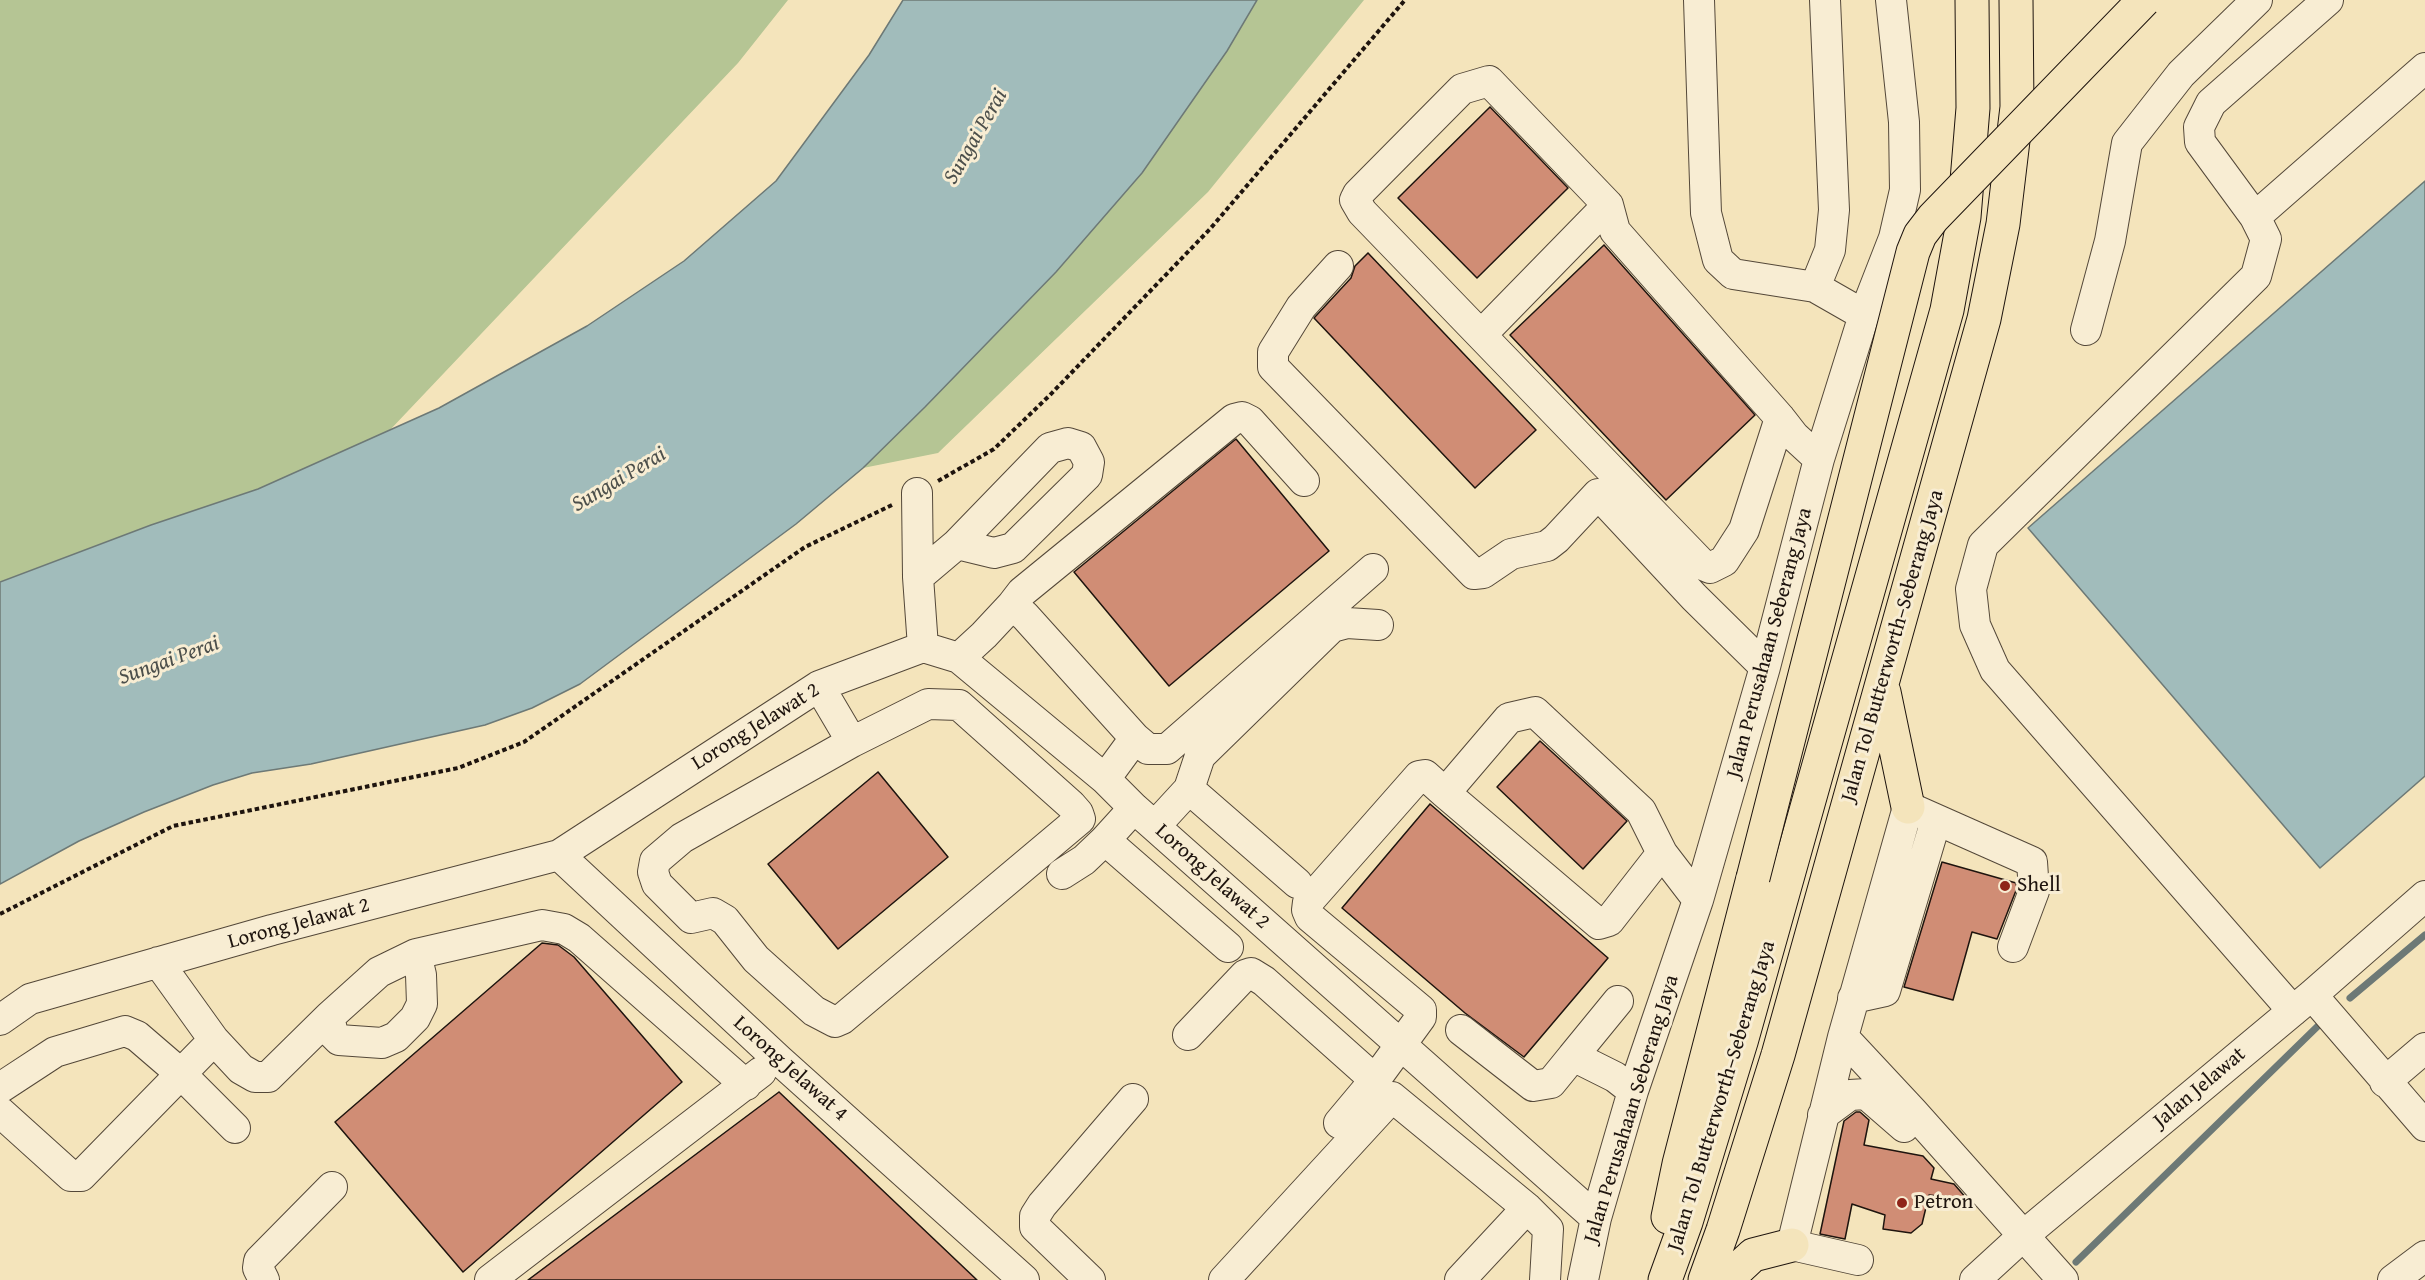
<!DOCTYPE html>
<html>
<head>
<meta charset="utf-8">
<style>
  body { margin:0 }
  canvas { display:block; background:#f4e4bb }
</style>
</head>
<body>
<canvas width="2425" height="1280"></canvas>
<script>
const c = document.querySelector('canvas').getContext('2d');
c.lineJoin = 'round';
function fillPath(path, color) {
  c.fillStyle = color;
  c.fill(path, 'evenodd');
}
function toPath(rows) {
  const path = new Path2D();
  for (const r of rows) {
    path.moveTo(r[0], r[1]);
    for (let i = 2; i < r.length; i += 2) path.lineTo(r[i], r[i + 1]);
  }
  return path;
}
function stroke(path, color, width, dash) {
  c.strokeStyle = color;
  c.lineWidth = width;
  c.lineCap = dash ? 'butt' : 'round';
  c.setLineDash(dash || []);
  c.stroke(path);
}
function write(font, color, halo, rows, align = 'center') {
  c.font = font + ' "Gentium Book Plus",serif';
  c.lineWidth = 6;
  c.setLineDash([]);
  c.textBaseline = 'middle';
  c.strokeStyle = halo;
  c.fillStyle = color;
  for (const [text, x, y, turn = 0] of rows) {
    c.save();
    c.translate(x, y);
    c.rotate((+turn || 0) * Math.PI / 180);
    c.textAlign = isNaN(turn) ? turn : align;
    if (halo) c.strokeText(text, 0, 0);
    c.fillText(text, 0, 0);
    c.restore();
  }
}
fillPath(toPath([
  [0,0,788,0,738,63,389,431,258,489,151,525,0,582],
  [1257,0,1364,0,1208,192,938,453,863,468,1056,272,1142,173,1227,51]
]), '#b5c594');
const water = toPath([
  [903,0,1257,0,1227,51,1142,173,1056,272,925,407,863,468,796,524,580,684,532,708,485,725,311,764,252,773,213,785,144,812,79,841,0,884,0,582,151,525,258,489,439,408,587,326,684,261,776,181,869,55,903,0],
  [2425,181,2425,776,2320,868,2028,528,2425,181]
]);
fillPath(water, '#a1bcbb');
stroke(water, '#6d7976', 1.5);
stroke(toPath([
  [2350,998,2425,935],
  [2076,1262,2320,1024]
]), '#6d7976', 7);
const building = toPath([
  [1490,107,1568,188,1477,278,1398,198,1490,107],
  [1604,245,1755,415,1666,500,1510,335,1604,245],
  [1368,253,1536,430,1475,488,1314,318,1351,278,1355,266,1368,253],
  [1236,439,1329,551,1169,686,1074,572,1236,439],
  [1540,741,1627,821,1583,869,1497,787,1540,741],
  [878,772,948,857,838,949,768,864,878,772],
  [1430,804,1608,958,1524,1057,1465,1013,1342,908,1430,804],
  [1942,862,2016,883,2017,888,1997,939,1972,932,1953,1000,1904,987,1942,862],
  [542,943,558,945,574,957,682,1082,463,1272,335,1122,542,943],
  [779,1092,977,1280,528,1280,779,1092],
  [1856,1112,1860,1112,1869,1120,1864,1145,1923,1156,1934,1168,1931,1179,1954,1184,1967,1199,1929,1195,1922,1224,1911,1233,1883,1229,1885,1215,1852,1204,1845,1239,1820,1234,1844,1121,1856,1112]
]);
fillPath(building, '#d08d75');
stroke(building, '#1e140e', 1.5);
const minor = toPath([
  [1699,0,1706,213,1718,260,1733,274,1815,287,1864,315],
  [2255,217,2425,68],
  [1338,266,1301,307,1273,352,1273,367,1474,574,1483,573,1511,554,1547,546,1556,539,1598,494,1694,597,1765,667],
  [1815,287,1830,250,1834,210,1825,0],
  [2086,330,2110,241,2127,143,2181,74,2257,0],
  [1481,335,1608,205],
  [1780,418,1744,530,1724,561,1710,568,1703,565,1362,212,1355,200,1358,194,1462,89,1489,81,1608,205,1615,231,1780,418,1794,436,1819,459],
  [917,493,918,577,923,647],
  [918,577,957,544,1050,448,1068,443,1081,447,1089,462,1087,475,1013,548,994,553,957,544],
  [959,658,984,635,1012,605],
  [819,686,852,742,682,838,655,861,653,872,657,884,691,918,713,913,725,920,756,959,814,1011,835,1022,842,1019,1080,819,1078,813,1071,805,959,705,928,704,852,742],
  [1135,738,1148,749,1167,749,1373,569],
  [1105,779,1135,738,1025,616,1012,605,1022,592,1234,419,1242,417,1250,421,1304,481],
  [1189,789,1297,883],
  [1134,808,1105,840,1228,947],
  [1155,826,1189,789,1200,756,1332,627,1347,623,1378,625],
  [1662,853,1609,921,1599,924,1445,793,1509,718,1535,712,1641,811,1662,853,1698,900],
  [559,855,779,1060,1024,1280],
  [1062,874,1084,860,1105,840],
  [416,954,421,975,422,1004,415,1018,396,1037,382,1043,339,1040,333,1034,329,1017,379,972,416,954,542,925,564,929,579,938,746,1085],
  [158,962,214,1040,241,1069,255,1077,268,1077,329,1017],
  [2312,995,2425,1126],
  [1853,998,1885,991,1936,820],
  [2293,1011,1995,670,1975,625,1971,589,1983,545,2256,276,2266,239,2255,217,2200,142,2199,127,2211,103,2328,0],
  [0,1020,30,999,272,930,559,855,819,686,923,647,959,658,1105,779,1134,808,1596,1218],
  [1461,1030,1533,1086,1551,1083,1573,1056,1615,1077,1633,1091],
  [1188,1035,1245,975,1251,973,1264,981,1375,1080,1421,1017,1421,1010,1310,917,1307,910,1308,902,1419,776,1425,775,1445,793],
  [1843,1037,1913,1112,2063,1280],
  [1573,1056,1618,1001],
  [2385,1082,2425,1048],
  [0,1088,55,1052,125,1031,137,1036,180,1073,235,1128],
  [0,1112,71,1176,81,1176,214,1040],
  [1823,1115,1850,1095,1866,1094,1904,1127],
  [1339,1123,1375,1080],
  [1858,1260,1792,1245,1843,1037,1908,807,2032,862,2034,891,2013,947],
  [264,1280,258,1268,259,1261,332,1187],
  [490,1280,761,1072],
  [1090,1280,1035,1227,1035,1216,1042,1205,1133,1099],
  [1224,1280,1392,1097,1527,1208,1548,1229,1545,1280],
  [1460,1280,1527,1208],
  [1583,1280,1596,1218,1633,1091,1698,900,1765,667,1819,459,1864,315,1894,238,1905,190,1904,122,1891,0],
  [1975,1280,2023,1236,2312,995,2425,896],
  [2393,1280,2425,1256]
]);
const highway = toPath([
  [1884,692,1908,807],
  [1668,1217,1679,1164,1753,878],
  [1665,1280,1686,1222,1741,1042,1947,310,1964,217,1973,108,1972,0],
  [1705,1280,1723,1230,1778,1055,1984,319,2003,224,2017,107,2016,0],
  [1726,1280,1753,1255,1792,1245]
]);
stroke(minor, '#544839', 32);
stroke(highway, '#1e140e', 35);
stroke(toPath([
  [938,481,994,449,1050,395,1210,229,1405,0],
  [0,914,173,826,458,768,524,742,805,547,894,504]
]), '#1e140e', 4, [4.5, 3]);
stroke(minor, '#f8edd3', 30);
stroke(highway, '#f4e4bb', 33);
const highwayBridge = toPath([
  [1753,878,1913,252,1920,235,1933,218,2144,0]
]);
stroke(highwayBridge, '#1e140e', 35, []);
stroke(highwayBridge, '#f4e4bb', 33);
for (const [x, y, r, color] of [
  [2005,886,6,"#8f2418"],
  [1902,1203,6,"#8f2418"]
]) {
  const dot = new Path2D();
  dot.arc(x, y, r, 0, 2 * Math.PI);
  c.fillStyle = color;
  c.fill(dot);
  stroke(dot, '#f8edd3', 2);
}
write('21px', '#1e140e', '#f8edd3', [
  ["Jalan Perusahaan Seberang Jaya",1770,643,-75],
  ["Jalan Tol Butterworth–Seberang Jaya",1893,646,-74],
  ["Lorong Jelawat 2",756,727,-32],
  ["Lorong Jelawat 2",1212,877,42],
  ["Lorong Jelawat 2",299,924,-15],
  ["Lorong Jelawat 4",790,1069,42],
  ["Jalan Jelawat",2200,1088,-40],
  ["Jalan Tol Butterworth–Seberang Jaya",1722,1096,-73],
  ["Jalan Perusahaan Seberang Jaya",1632,1109,-73]
]);
write('21px', '#1e140e', '#f8edd3', [
  ["Shell",2017,886],
  ["Petron",1914,1203]
], 'left');
write('italic 22px', '#4c4f4b', '#f8edd3', [
  ["Sungai Perai",976,137,-60],
  ["Sungai Perai",619,480,-31],
  ["Sungai Perai",169,661,-20]
]);
</script>
</body>
</html>
